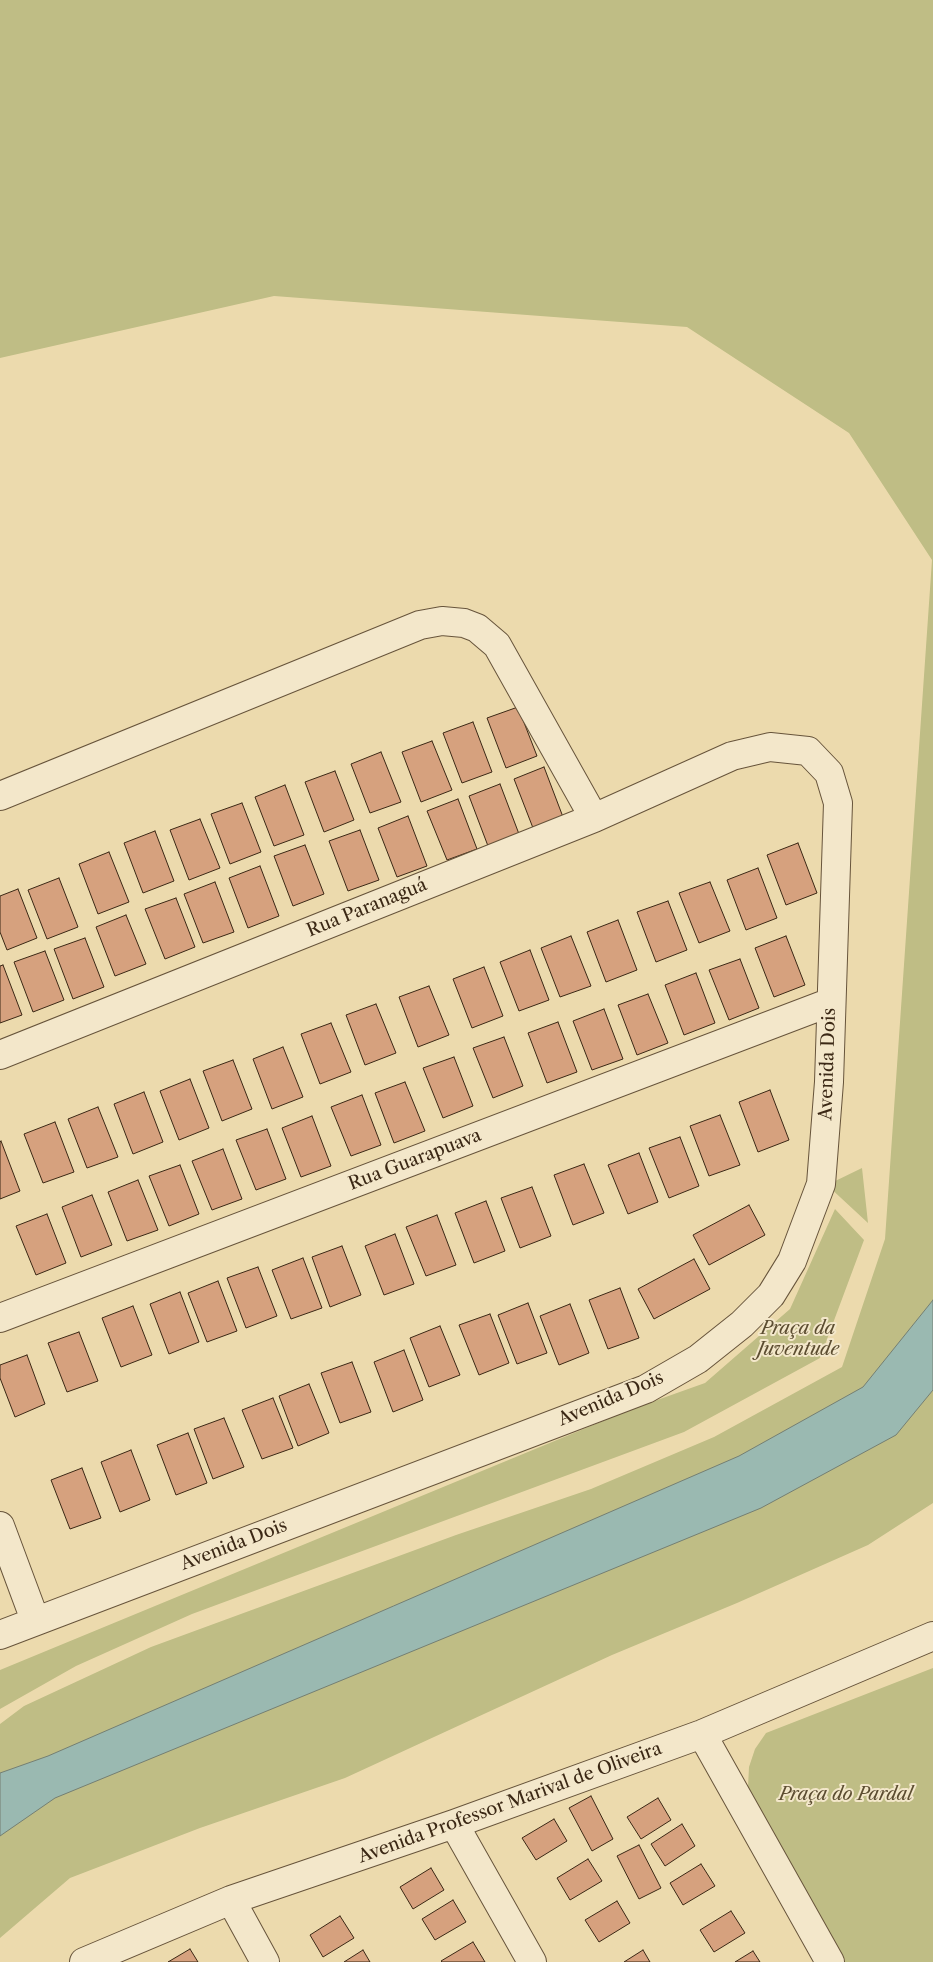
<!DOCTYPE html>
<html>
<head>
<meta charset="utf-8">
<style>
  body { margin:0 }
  canvas { display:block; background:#ecdaad }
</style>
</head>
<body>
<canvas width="933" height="1962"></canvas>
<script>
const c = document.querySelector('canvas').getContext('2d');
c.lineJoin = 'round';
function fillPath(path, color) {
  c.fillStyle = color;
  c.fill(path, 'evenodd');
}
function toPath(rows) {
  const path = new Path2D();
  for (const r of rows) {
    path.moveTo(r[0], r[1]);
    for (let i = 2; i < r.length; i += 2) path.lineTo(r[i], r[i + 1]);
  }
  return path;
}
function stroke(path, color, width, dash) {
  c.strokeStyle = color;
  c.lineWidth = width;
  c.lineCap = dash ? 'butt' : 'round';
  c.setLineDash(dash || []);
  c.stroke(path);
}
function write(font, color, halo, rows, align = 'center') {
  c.font = font + ' "Libre Caslon Text",serif';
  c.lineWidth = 4;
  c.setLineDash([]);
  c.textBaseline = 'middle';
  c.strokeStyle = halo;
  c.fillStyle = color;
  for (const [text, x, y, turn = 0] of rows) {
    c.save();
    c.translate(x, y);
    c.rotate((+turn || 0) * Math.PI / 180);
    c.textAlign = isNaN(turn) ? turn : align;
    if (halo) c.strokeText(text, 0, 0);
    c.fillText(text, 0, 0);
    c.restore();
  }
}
fillPath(toPath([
  [0,0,933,0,933,1503,868,1545,737,1603,612,1655,345,1778,200,1828,70,1878,0,1938,0,1724,24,1706,151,1647,456,1535,591,1489,714,1437,842,1367,885,1239,932,560,849,433,687,327,274,296,0,358],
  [862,1168,868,1223,827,1185],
  [835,1209,864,1240,820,1358,684,1432,192,1614,76,1666,0,1709,0,1670,632,1409,705,1383,790,1309],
  [933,1668,933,1962,840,1962,752,1805,748,1787,749,1767,755,1749,766,1733]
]), '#bfbd85');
const water = toPath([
  [933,1300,933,1390,896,1435,761,1508,55,1798,0,1836,0,1773,48,1756,739,1456,863,1387,933,1300]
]);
fillPath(water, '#9ab9b1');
stroke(water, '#747f73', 1);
const building = toPath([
  [518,707,537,756,506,768,487,718,518,707],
  [473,722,492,772,462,783,443,733,473,722],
  [432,741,452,790,421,802,402,752,432,741],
  [381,752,401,802,370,813,351,764,381,752],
  [544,767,563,817,533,828,514,779,544,767],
  [335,771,354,820,324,832,305,782,335,771],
  [500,784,519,834,488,846,469,796,500,784],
  [285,785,304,835,274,846,255,797,285,785],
  [458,799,477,849,447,860,427,811,458,799],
  [242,803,261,852,230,864,211,814,242,803],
  [408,816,427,866,397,877,378,828,408,816],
  [200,819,220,868,189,880,170,830,200,819],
  [360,830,379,880,348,891,329,841,360,830],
  [155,831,174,881,143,893,124,843,155,831],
  [798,843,817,893,786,905,767,855,798,843],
  [305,845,324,894,293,906,274,856,305,845],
  [109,852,129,902,98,914,79,864,109,852],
  [260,866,279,916,248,928,229,878,260,866],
  [758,868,777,918,746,930,727,880,758,868],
  [59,878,78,927,47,939,28,890,59,878],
  [215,882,234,932,203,943,184,894,215,882],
  [710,882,730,931,699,943,679,893,710,882],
  [18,889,37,938,7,950,0,932,0,896,18,889],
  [176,898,195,947,165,959,145,909,176,898],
  [668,901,687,950,656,962,637,912,668,901],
  [126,915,146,964,115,976,96,927,126,915],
  [618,920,637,970,606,982,587,932,618,920],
  [571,936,591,986,560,997,541,948,571,936],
  [786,936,805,985,774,997,755,948,786,936],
  [85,938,104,987,73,999,54,949,85,938],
  [530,950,549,1000,519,1011,500,962,530,950],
  [45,951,64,1000,33,1012,14,962,45,951],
  [740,959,759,1008,729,1020,709,970,740,959],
  [3,965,22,1015,0,1023,0,966,3,965],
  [484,967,503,1016,472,1028,453,979,484,967],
  [696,973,715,1023,684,1035,665,985,696,973],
  [429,986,449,1035,418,1047,399,997,429,986],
  [648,994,668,1043,637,1055,618,1005,648,994],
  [376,1004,396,1053,365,1065,346,1015,376,1004],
  [604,1009,623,1059,592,1070,573,1021,604,1009],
  [558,1022,577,1072,547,1083,528,1033,558,1022],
  [331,1023,351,1072,320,1084,301,1034,331,1023],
  [504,1037,523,1086,493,1098,473,1048,504,1037],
  [283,1047,303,1097,272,1109,253,1059,283,1047],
  [454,1057,473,1106,443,1118,423,1068,454,1057],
  [233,1060,252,1109,222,1121,203,1071,233,1060],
  [190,1079,209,1128,179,1140,160,1091,190,1079],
  [405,1082,425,1131,394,1143,375,1093,405,1082],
  [770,1090,789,1140,758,1152,739,1102,770,1090],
  [144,1092,163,1142,133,1154,114,1104,144,1092],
  [362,1095,381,1145,351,1156,331,1107,362,1095],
  [98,1107,118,1157,87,1168,68,1119,98,1107],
  [720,1115,740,1165,709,1176,690,1126,720,1115],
  [312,1116,331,1166,301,1177,282,1128,312,1116],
  [55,1122,74,1172,43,1183,24,1134,55,1122],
  [267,1129,286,1179,256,1190,236,1140,267,1129],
  [680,1137,699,1186,669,1198,649,1148,680,1137],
  [1,1141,20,1191,0,1199,0,1142,1,1141],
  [223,1149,242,1199,212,1210,192,1161,223,1149],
  [639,1153,658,1202,628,1214,608,1165,639,1153],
  [584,1164,604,1213,573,1225,554,1175,584,1164],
  [180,1165,199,1214,169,1226,149,1176,180,1165],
  [138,1180,158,1230,127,1241,108,1192,138,1180],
  [532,1187,551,1236,520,1248,501,1198,532,1187],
  [92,1195,112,1245,81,1257,62,1207,92,1195],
  [486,1201,505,1251,474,1263,455,1213,486,1201],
  [749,1205,765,1235,709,1265,693,1235,749,1205],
  [47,1214,66,1263,36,1275,16,1226,47,1214],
  [437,1215,456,1265,426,1276,406,1227,437,1215],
  [395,1234,414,1284,384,1295,365,1246,395,1234],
  [342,1246,361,1295,330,1307,312,1257,342,1246],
  [303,1258,322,1308,291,1319,272,1270,303,1258],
  [694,1259,710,1289,654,1319,638,1289,694,1259],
  [258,1267,277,1316,246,1328,227,1278,258,1267],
  [218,1281,237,1331,207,1342,188,1293,218,1281],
  [620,1288,639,1338,608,1349,589,1300,620,1288],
  [180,1292,199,1342,169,1354,150,1304,180,1292],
  [528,1303,547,1353,517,1364,498,1315,528,1303],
  [570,1304,589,1353,559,1365,540,1316,570,1304],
  [133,1306,152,1355,121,1367,102,1318,133,1306],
  [490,1314,509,1363,479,1375,459,1325,490,1314],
  [440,1326,460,1375,429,1387,410,1338,440,1326],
  [79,1332,98,1381,67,1392,48,1343,79,1332],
  [404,1350,423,1400,393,1412,374,1362,404,1350],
  [27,1355,45,1404,15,1417,0,1378,0,1365,27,1355],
  [352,1362,371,1412,340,1423,321,1373,352,1362],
  [309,1384,329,1433,298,1446,279,1396,309,1384],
  [273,1398,293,1448,262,1459,242,1410,273,1398],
  [224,1418,244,1467,213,1479,194,1429,224,1418],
  [188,1433,207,1483,176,1495,157,1445,188,1433],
  [131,1450,150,1500,120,1512,101,1462,131,1450],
  [82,1468,101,1518,70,1529,51,1480,82,1468],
  [591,1796,613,1839,592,1851,569,1808,591,1796],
  [658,1798,671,1820,641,1839,627,1817,658,1798],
  [554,1819,567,1841,536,1860,522,1838,554,1819],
  [682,1824,695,1846,665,1866,651,1844,682,1824],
  [639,1845,661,1888,639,1899,617,1856,639,1845],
  [588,1859,602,1881,570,1900,557,1878,588,1859],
  [701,1864,715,1886,683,1905,670,1883,701,1864],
  [431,1868,444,1890,413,1909,400,1887,431,1868],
  [453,1900,466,1922,435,1940,422,1919,453,1900],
  [617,1901,630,1923,599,1942,585,1920,617,1901],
  [731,1911,745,1933,714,1952,700,1930,731,1911],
  [340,1916,354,1938,323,1957,310,1935,340,1916],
  [473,1942,485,1962,442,1962,441,1961,473,1942],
  [190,1949,198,1962,168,1962,190,1949],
  [363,1950,370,1962,344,1962,363,1950],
  [643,1950,650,1962,624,1962,643,1950],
  [753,1951,760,1962,735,1962,753,1951]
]);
fillPath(building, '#d6a17e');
stroke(building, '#3b2815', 1);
const street = toPath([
  [0,796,420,625,442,621,464,623,477,628,497,645,594,818],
  [0,1055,594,818,732,756,770,747,808,751,829,773,838,803,829,1082,821,1184,792,1261,771,1295,742,1324,698,1359,646,1389,0,1635],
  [0,1318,831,1002],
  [0,1526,35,1620],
  [702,1734,830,1962],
  [454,1824,532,1962],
  [231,1900,265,1962],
  [84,1962,231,1900,454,1824,702,1734,933,1636]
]);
stroke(street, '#67543b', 30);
stroke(street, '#f3e7ca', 28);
write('18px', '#3b2815', '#f3e7ca', [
  ["Rua Paranaguá",367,908,-22],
  ["Avenida Dois",828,1064,-88],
  ["Rua Guarapuava",415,1160,-21],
  ["Avenida Dois",611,1399,-23],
  ["Avenida Dois",234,1545,-21],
  ["Avenida Professor Marival de Oliveira",510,1803,-20]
]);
write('italic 18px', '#5c4d31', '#f3e7ca', [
  ["Praça da",798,1329],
  ["Juventude",798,1350],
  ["Praça do Pardal",846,1795]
]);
</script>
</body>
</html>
